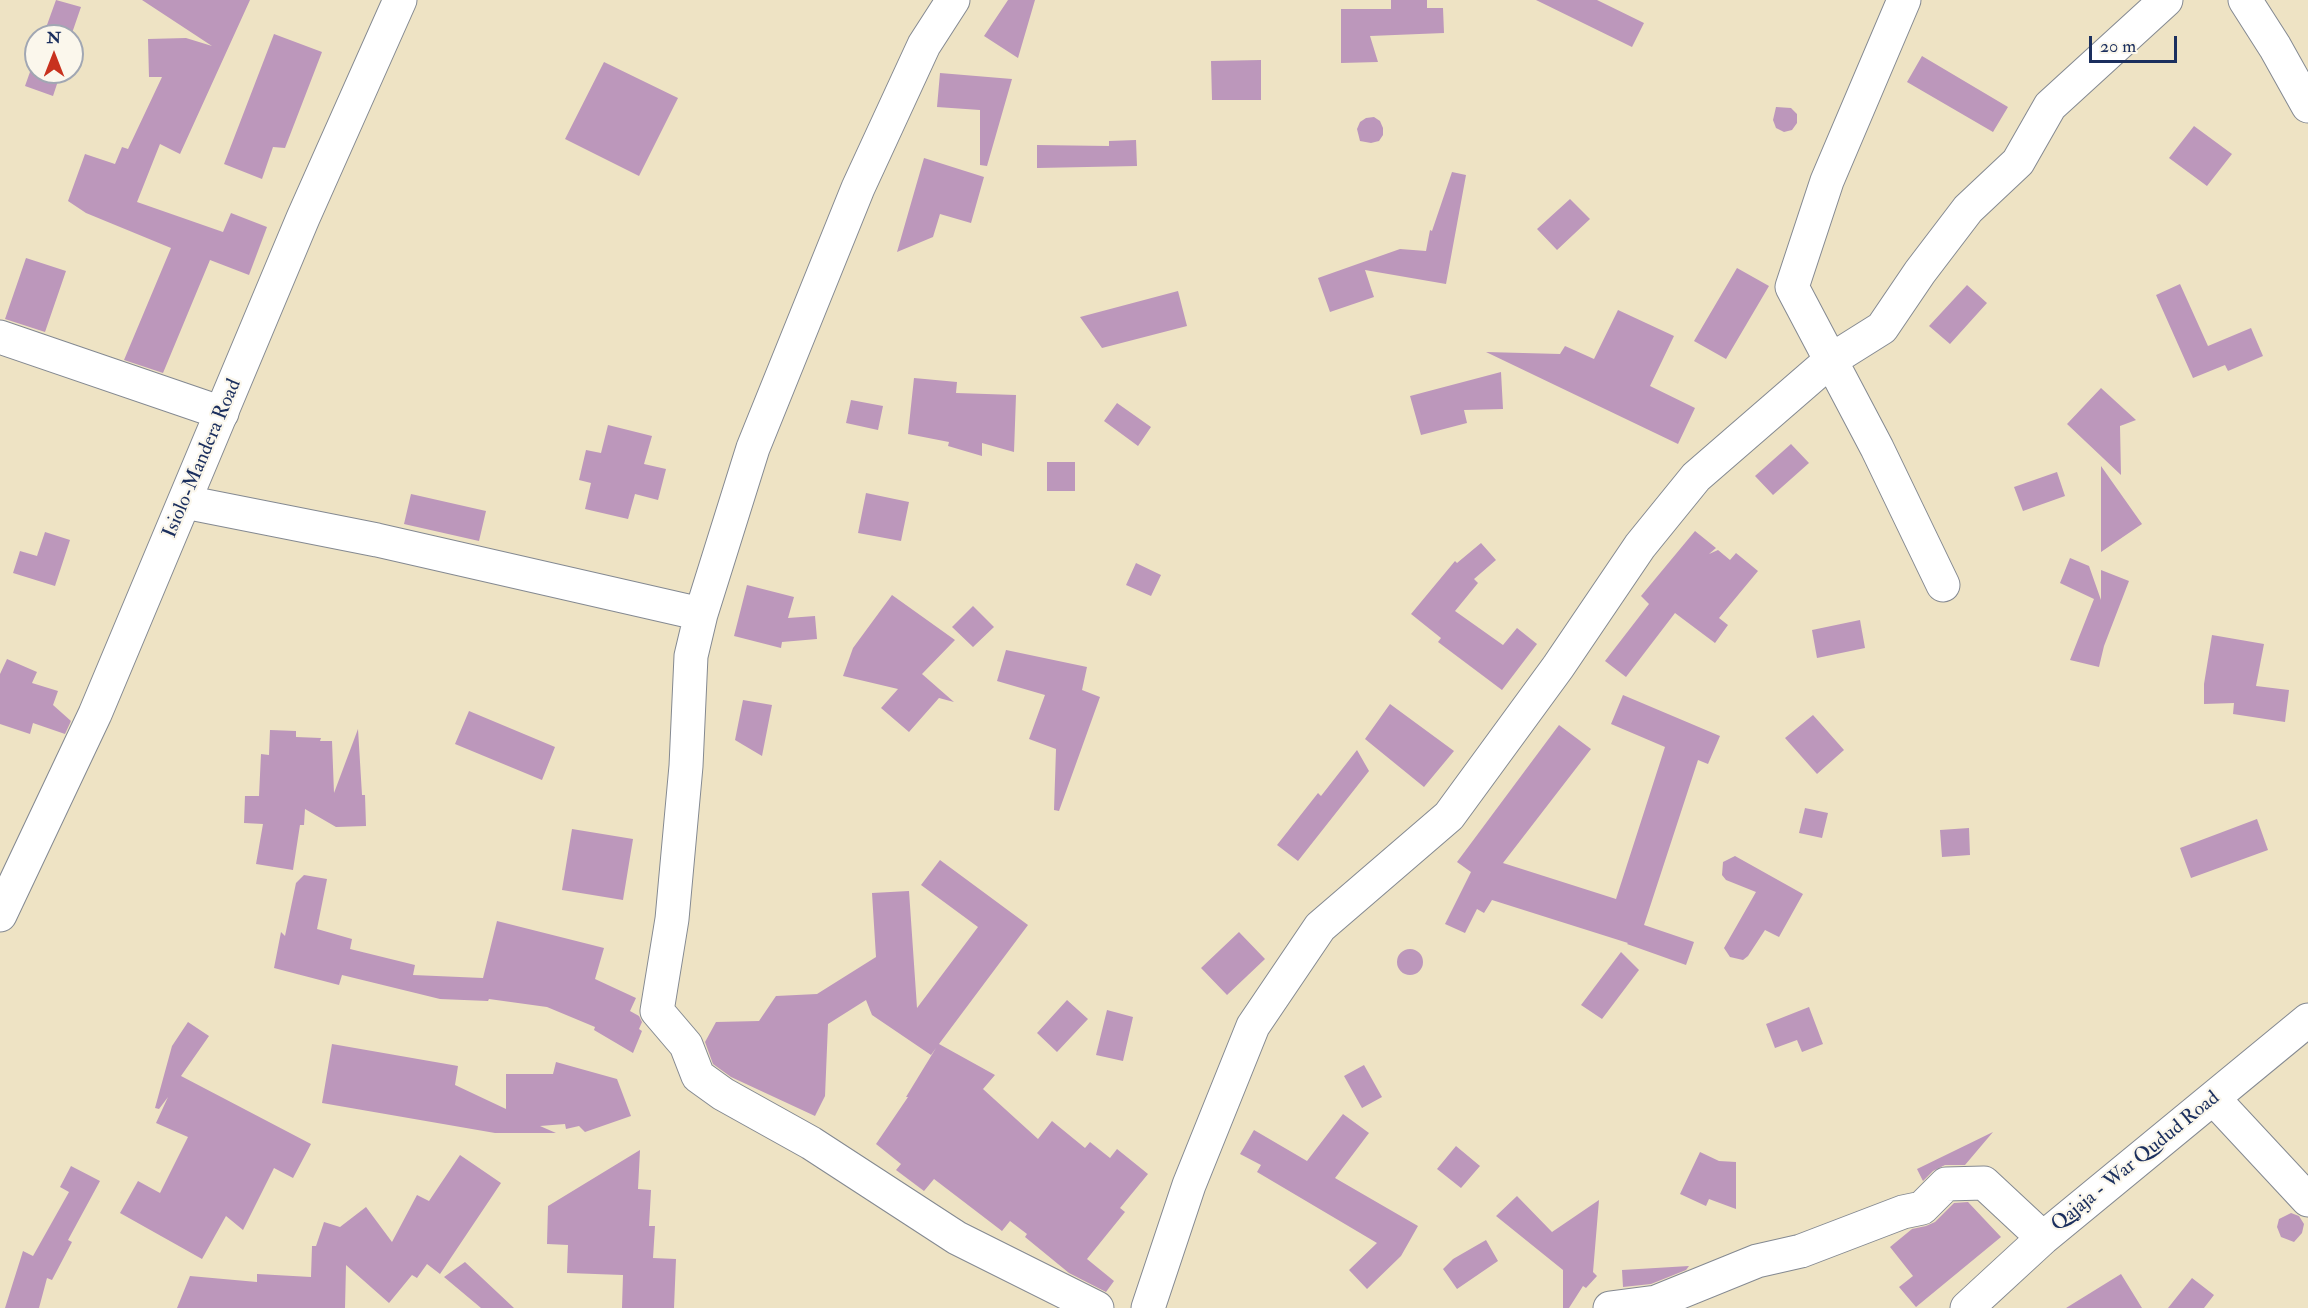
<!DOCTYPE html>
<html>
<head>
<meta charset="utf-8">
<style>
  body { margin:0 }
  #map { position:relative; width:2308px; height:1308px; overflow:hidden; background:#eee3c4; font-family:"IM FELL Double Pica",serif }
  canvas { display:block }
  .north { position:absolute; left:24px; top:24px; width:60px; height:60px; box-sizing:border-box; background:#fbf7ec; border:2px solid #a1a7b3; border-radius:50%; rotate:0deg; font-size:16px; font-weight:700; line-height:24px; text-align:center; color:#1b2f5e }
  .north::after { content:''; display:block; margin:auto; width:21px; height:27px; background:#c8321e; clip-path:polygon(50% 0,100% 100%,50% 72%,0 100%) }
  .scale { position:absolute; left:2089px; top:36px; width:88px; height:27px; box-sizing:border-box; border:3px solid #1b2f5e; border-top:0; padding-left:8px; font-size:18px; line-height:21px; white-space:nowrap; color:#1b2f5e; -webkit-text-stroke:4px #fbf7ec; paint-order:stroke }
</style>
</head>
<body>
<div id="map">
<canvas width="2308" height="1308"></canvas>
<div class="north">N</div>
<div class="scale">20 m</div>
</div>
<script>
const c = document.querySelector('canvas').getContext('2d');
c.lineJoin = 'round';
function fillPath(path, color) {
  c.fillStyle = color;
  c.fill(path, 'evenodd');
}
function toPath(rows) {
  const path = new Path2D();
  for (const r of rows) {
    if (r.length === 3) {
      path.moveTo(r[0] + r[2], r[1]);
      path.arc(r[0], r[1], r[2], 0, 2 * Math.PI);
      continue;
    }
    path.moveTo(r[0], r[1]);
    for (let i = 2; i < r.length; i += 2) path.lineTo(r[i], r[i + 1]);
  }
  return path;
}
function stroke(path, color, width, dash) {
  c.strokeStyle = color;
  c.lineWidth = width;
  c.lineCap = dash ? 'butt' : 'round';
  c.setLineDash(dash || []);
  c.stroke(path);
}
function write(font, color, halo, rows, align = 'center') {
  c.font = font + ' "IM FELL Double Pica",serif';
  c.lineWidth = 4.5;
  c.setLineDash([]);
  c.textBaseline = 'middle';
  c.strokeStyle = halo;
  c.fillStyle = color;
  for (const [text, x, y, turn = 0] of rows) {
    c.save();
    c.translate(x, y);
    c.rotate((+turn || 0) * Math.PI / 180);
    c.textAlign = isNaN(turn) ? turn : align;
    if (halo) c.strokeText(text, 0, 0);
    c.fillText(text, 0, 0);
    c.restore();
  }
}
fillPath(toPath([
  [56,0,81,7,71,36,43,36],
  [142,0,250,0,180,154,160,144,137,202,223,232,231,213,267,227,249,275,210,260,163,373,124,360,171,248,86,213,68,201,85,154,115,164,122,147,128,149,162,77,149,77,148,39,186,38,212,46],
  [1008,0,1035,0,1018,58,984,36],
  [1391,0,1427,0,1427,8,1443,8,1444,33,1370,36,1378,62,1341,63,1341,9,1391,9],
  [1536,0,1597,0,1644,23,1632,47],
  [274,34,322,52,285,148,273,147,262,179,224,164],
  [36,55,36,72,61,72,53,96,25,86],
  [1922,56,2008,107,1993,132,1907,82],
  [1261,60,1261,100,1212,100,1211,61],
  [604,62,678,98,639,176,565,139],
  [940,73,1012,79,987,166,980,165,980,110,937,107],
  [1776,107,1791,108,1797,114,1797,123,1792,130,1784,132,1776,128,1773,120],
  [1374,117,1380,121,1383,128,1383,135,1379,141,1371,143,1360,141,1357,129,1360,122,1366,118],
  [2194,126,2232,154,2207,186,2169,158],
  [1136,140,1137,166,1037,168,1037,145,1109,146,1109,141],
  [924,158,984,177,971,223,940,214,933,237,897,252],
  [1452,172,1466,175,1446,284,1365,270,1374,297,1330,312,1318,278,1400,249,1426,251,1430,230,1432,231],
  [1570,199,1590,219,1557,250,1537,229],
  [26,258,66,271,45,332,5,319],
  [1737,268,1769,286,1726,359,1694,341],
  [2180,284,2208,346,2251,328,2263,356,2228,371,2225,365,2193,378,2156,295],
  [1967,285,1987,303,1950,344,1929,326],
  [1178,291,1187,326,1102,348,1080,317],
  [1618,310,1674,336,1650,386,1695,408,1678,444,1486,352,1560,354,1565,346,1594,359],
  [1501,372,1503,409,1464,410,1467,423,1421,435,1410,396],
  [914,378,957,382,956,393,1016,395,1014,452,982,443,982,456,948,446,949,442,908,434],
  [2101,388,2136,420,2120,426,2121,475,2067,424],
  [851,400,883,406,878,430,846,423],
  [1117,403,1151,427,1138,446,1104,421],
  [608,425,652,436,644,464,666,469,658,500,635,494,628,519,585,509,591,483,579,480,586,450,601,453],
  [1791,444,1809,463,1773,495,1755,476],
  [1047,462,1075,462,1075,491,1047,491],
  [2101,466,2142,524,2101,552],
  [2057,472,2065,496,2023,511,2014,487],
  [866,493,909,502,901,541,858,533],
  [411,494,486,511,479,541,404,524],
  [1695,531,1716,548,1709,554,1718,550,1730,560,1736,553,1758,571,1719,618,1728,625,1715,643,1675,613,1626,677,1605,661,1649,604,1641,596],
  [45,532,70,540,55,586,13,573,20,551,37,556],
  [1481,543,1496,560,1474,579,1478,583,1455,611,1503,645,1517,628,1537,644,1502,690,1438,642,1441,638,1411,614,1455,561,1457,563],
  [2070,558,2089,566,2101,600,2101,570,2129,581,2104,646,2099,667,2070,660,2094,599,2060,583],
  [1136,563,1161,575,1151,596,1126,585],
  [747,585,794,597,788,618,815,616,817,639,782,642,781,648,734,636],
  [892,595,955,640,922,674,954,702,939,698,909,732,881,708,898,689,843,676,853,648],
  [973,606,994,627,973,647,952,627],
  [1860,620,1865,648,1817,658,1812,630],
  [2212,635,2264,644,2256,686,2289,690,2285,722,2233,714,2234,703,2204,704,2204,684],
  [1006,650,1087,667,1082,690,1100,697,1059,811,1054,810,1056,749,1029,739,1045,695,997,681],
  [7,659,37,672,32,683,58,691,53,705,71,721,65,734,33,723,30,734,0,724,0,674],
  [1623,695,1720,736,1708,764,1698,760,1644,925,1694,942,1686,965,1627,944,1628,943,1492,900,1484,913,1477,909,1465,933,1445,924,1471,872,1457,862,1559,725,1591,749,1503,863,1616,899,1665,747,1611,724],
  [743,700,772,705,762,756,735,740],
  [1390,704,1454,751,1424,787,1365,739],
  [469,711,555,747,542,780,455,744],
  [1813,715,1844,750,1817,774,1785,738],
  [358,729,362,795,365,795,366,826,336,827,305,809,304,825,300,825,293,870,256,864,263,824,244,823,245,796,259,796,261,754,269,755,270,730,296,731,296,737,321,738,320,741,332,741,334,793],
  [1357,750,1369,771,1298,861,1277,845,1318,793,1321,796],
  [1805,808,1828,813,1822,838,1799,833],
  [2257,819,2268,850,2191,878,2180,848],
  [1969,828,1970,855,1942,857,1940,830],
  [572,829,633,839,623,900,562,890],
  [1735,856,1803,894,1779,937,1765,930,1748,956,1743,960,1730,957,1724,948,1756,892,1726,880,1722,875,1723,862],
  [940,860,1028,925,939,1044,995,1075,983,1089,1038,1139,1052,1121,1085,1148,1090,1142,1110,1158,1117,1149,1148,1174,1120,1208,1125,1212,1087,1259,1114,1281,1106,1292,1069,1273,1025,1237,1027,1234,1010,1221,1002,1231,934,1179,924,1191,896,1170,901,1164,876,1144,908,1097,906,1097,936,1048,931,1055,872,1015,866,1000,828,1024,825,1096,815,1116,731,1077,713,1064,705,1042,716,1022,759,1021,776,996,817,994,876,957,872,893,909,891,917,1008,978,927,921,885],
  [304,875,327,879,317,929,352,939,350,949,415,965,413,975,483,978,497,921,604,948,595,979,636,998,630,1011,639,1016,642,1022,639,1029,642,1031,633,1053,594,1030,595,1027,547,1007,489,999,488,1001,440,999,342,975,339,985,274,968,281,932,285,936,296,883],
  [1239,932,1265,959,1227,995,1201,968],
  [1410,962,13],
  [1621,952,1639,970,1602,1019,1581,1005],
  [1067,1000,1088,1019,1057,1052,1037,1033],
  [1809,1007,1823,1044,1802,1052,1797,1040,1775,1048,1766,1024],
  [1107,1010,1133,1017,1123,1061,1096,1055],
  [188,1022,209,1036,181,1076,311,1144,293,1178,274,1168,243,1230,226,1216,202,1259,120,1213,138,1181,160,1193,188,1137,156,1123,168,1097,159,1109,155,1108,172,1046],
  [332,1044,458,1066,455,1085,506,1109,506,1074,553,1074,556,1062,617,1079,631,1116,585,1132,579,1126,566,1129,565,1124,540,1126,556,1133,495,1133,322,1103],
  [1364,1065,1382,1097,1362,1108,1344,1076],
  [1343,1114,1369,1133,1335,1178,1418,1226,1401,1256,1367,1289,1349,1270,1377,1243,1257,1172,1261,1165,1240,1154,1254,1130,1307,1161],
  [1993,1132,1965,1165,1945,1165,1933,1171,1923,1181,1917,1169],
  [1456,1146,1480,1166,1461,1188,1437,1169],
  [640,1150,638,1189,651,1190,649,1226,655,1226,653,1258,676,1259,674,1308,622,1308,623,1275,567,1273,568,1245,547,1244,548,1206],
  [1700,1152,1719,1161,1736,1162,1736,1209,1709,1199,1706,1206,1680,1194],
  [460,1155,501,1183,440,1274,427,1264,417,1278,412,1275,389,1303,346,1265,345,1308,177,1308,190,1276,257,1282,257,1274,311,1277,312,1246,316,1246,324,1222,340,1227,366,1207,392,1242,417,1195,429,1201],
  [71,1166,100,1181,68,1240,72,1242,52,1280,47,1278,39,1308,5,1308,23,1251,33,1256,69,1192,60,1187],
  [1517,1196,1552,1232,1599,1200,1593,1272,1597,1276,1586,1288,1583,1286,1569,1308,1563,1308,1563,1270,1496,1216],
  [1968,1202,2001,1237,1916,1307,1899,1287,1913,1276,1890,1247,1912,1229,1926,1226,1935,1222,1954,1203],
  [2291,1213,2299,1216,2304,1224,2302,1233,2294,1242,2281,1237,2277,1227,2279,1219],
  [1486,1240,1498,1261,1457,1289,1443,1269,1453,1259],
  [465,1262,514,1308,481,1308,444,1277],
  [1689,1266,1686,1270,1651,1284,1623,1287,1622,1270],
  [2121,1274,2142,1308,2066,1308],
  [2192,1278,2214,1295,2204,1308,2168,1308]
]), '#bc97bb');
const minor = toPath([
  [953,0,924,45,858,188,753,448,701,614,691,656,686,766,672,919,657,1011,686,1045,698,1076,723,1094,811,1143,957,1238,1097,1308],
  [1904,0,1827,181,1792,287,1877,448,1943,585],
  [2245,0,2275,47,2308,106],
  [0,337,222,413],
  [185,502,377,540,701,614],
  [2214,1099,2308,1200],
  [1148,1308,1189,1185,1253,1026,1320,927,1449,816,1558,667,1640,546,1696,477,1831,360,1882,328,1920,272,1968,209,2018,162,2050,106,2166,0],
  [1610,1308,1656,1302,1757,1261,1801,1251,1903,1212,1922,1208,1946,1184,1984,1183,2043,1238],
  [1967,1308,2043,1238,2308,1020]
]);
const highway = toPath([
  [0,915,95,714,303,218,400,0]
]);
stroke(minor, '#848991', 35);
stroke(highway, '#848991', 35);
stroke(minor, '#fff', 33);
stroke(highway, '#fff', 33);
write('20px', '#1b2f5e', '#fbf7ec', [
  ["Isiolo-Mandera Road",203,459,-67],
  ["Qajaja - War Qudud Road",2136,1162,-39]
]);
</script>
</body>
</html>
